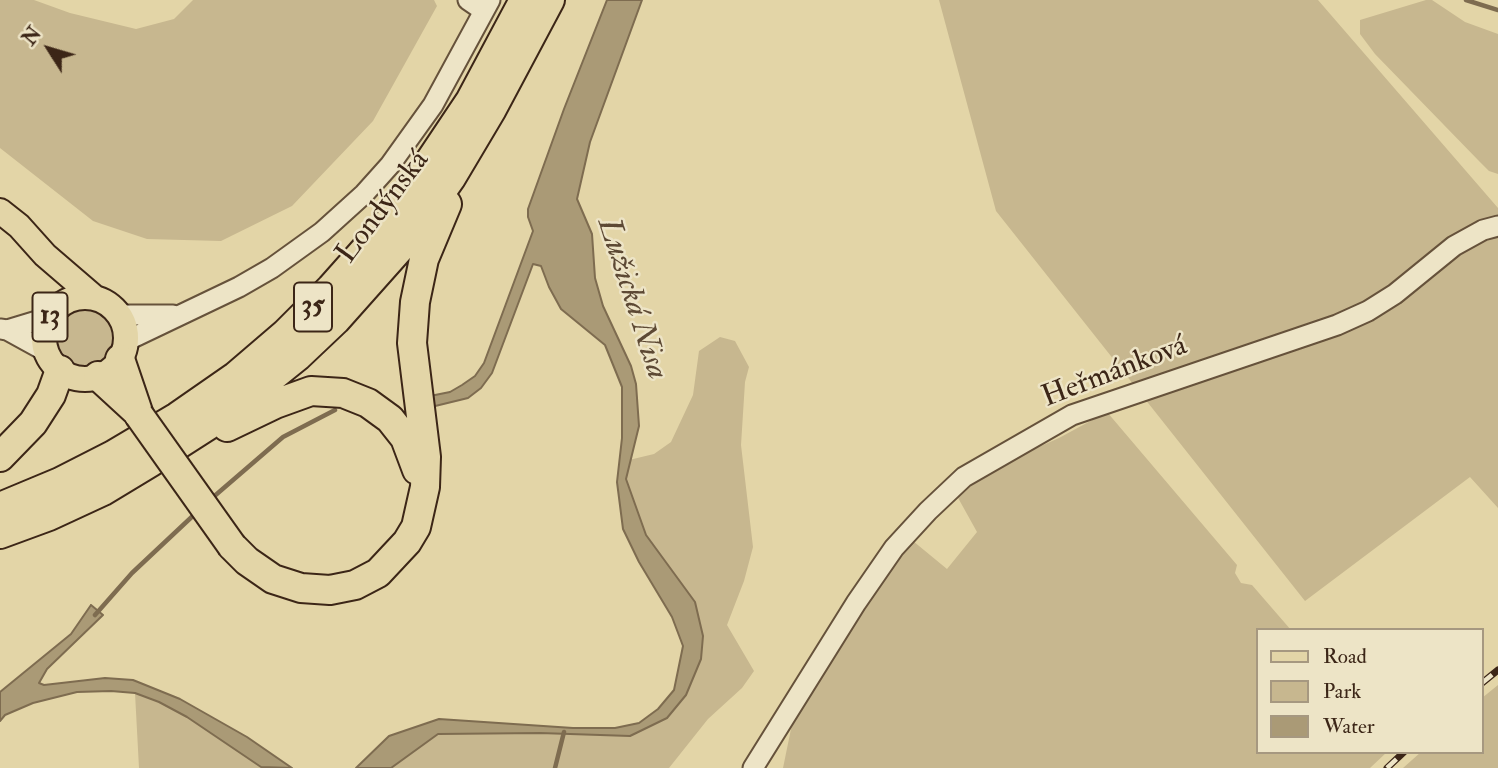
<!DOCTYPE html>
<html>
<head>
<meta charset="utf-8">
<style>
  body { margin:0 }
  #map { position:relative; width:1498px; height:768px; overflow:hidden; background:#e3d5a7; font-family:"IM FELL Double Pica",serif }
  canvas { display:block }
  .legend { position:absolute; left:1256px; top:628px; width:228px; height:126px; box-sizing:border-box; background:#ede4c6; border:2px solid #a69880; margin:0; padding:9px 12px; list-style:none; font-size:21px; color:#3c2617 }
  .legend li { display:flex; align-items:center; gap:14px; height:35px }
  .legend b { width:35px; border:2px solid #a69880 }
  .north { position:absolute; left:14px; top:14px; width:70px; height:70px; -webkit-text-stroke:5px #ede4c6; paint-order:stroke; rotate:307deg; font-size:19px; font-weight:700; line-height:28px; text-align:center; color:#3c2617 }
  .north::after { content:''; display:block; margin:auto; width:24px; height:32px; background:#3c2617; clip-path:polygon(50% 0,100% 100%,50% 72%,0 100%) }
</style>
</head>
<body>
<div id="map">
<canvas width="1498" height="768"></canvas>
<ul class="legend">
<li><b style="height:9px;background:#e3d5a7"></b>Road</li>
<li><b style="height:19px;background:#c7b78f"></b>Park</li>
<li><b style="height:19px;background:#aa9a76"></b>Water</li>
</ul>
<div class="north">N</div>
</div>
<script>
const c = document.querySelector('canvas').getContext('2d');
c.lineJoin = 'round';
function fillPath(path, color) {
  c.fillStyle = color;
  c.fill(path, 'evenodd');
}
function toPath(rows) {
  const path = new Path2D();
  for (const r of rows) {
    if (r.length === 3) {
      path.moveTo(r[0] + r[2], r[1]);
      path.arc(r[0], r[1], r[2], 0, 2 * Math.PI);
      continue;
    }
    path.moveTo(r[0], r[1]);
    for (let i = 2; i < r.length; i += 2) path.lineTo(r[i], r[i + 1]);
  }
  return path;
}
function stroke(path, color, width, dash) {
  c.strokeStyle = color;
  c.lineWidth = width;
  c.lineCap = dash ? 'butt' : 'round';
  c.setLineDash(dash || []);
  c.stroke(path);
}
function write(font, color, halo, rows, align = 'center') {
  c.font = font + ' "IM FELL Double Pica",serif';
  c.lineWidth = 5;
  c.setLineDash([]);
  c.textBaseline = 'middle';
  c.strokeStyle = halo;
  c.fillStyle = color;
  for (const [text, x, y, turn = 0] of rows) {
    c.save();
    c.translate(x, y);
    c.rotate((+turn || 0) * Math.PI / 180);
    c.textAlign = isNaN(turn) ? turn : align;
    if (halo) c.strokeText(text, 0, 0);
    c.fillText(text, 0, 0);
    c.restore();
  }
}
fillPath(toPath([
  [0,0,34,0,70,13,136,29,174,19,193,0,434,0,437,6,373,121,292,206,221,241,147,239,93,221,0,148],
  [939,0,1318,0,1498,208,1498,508,1470,477,1305,601,996,211],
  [1426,0,1432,0,1465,22,1498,34,1498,174,1489,171,1478,160,1375,54,1360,34,1360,20],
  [85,337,30],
  [720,337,735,341,749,367,745,382,741,445,753,547,744,581,727,625,754,671,742,688,708,719,669,768,391,768,437,734,540,733,630,736,667,718,703,637,695,602,646,535,626,479,629,460,654,454,671,442,693,395,699,351],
  [1107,412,1237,565,1235,573,1241,583,1252,585,1291,630,1258,630,1258,752,1387,752,1370,768,783,768,791,729,800,711,854,619,913,541,947,569,977,532,957,496,1007,461,1059,438],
  [1498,685,1498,768,1403,768,1421,752,1482,752,1482,698],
  [135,693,159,702,187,717,264,768,139,768]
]), '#c7b78f');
const water = toPath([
  [607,0,642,0,590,142,577,199,592,234,595,278,603,306,631,366,636,384,639,426,626,479,646,535,695,602,703,636,701,659,686,695,667,718,630,736,540,733,438,734,391,768,356,768,389,736,439,719,573,728,615,728,639,723,658,709,674,690,683,646,672,617,639,562,623,529,617,482,622,438,622,387,605,345,561,309,549,287,541,266,533,264,492,373,481,388,468,398,427,408,425,397,450,392,462,385,475,376,484,363,533,231,528,217,528,209,564,109,607,0],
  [91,605,103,615,47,669,39,683,44,685,105,678,133,680,180,699,247,737,292,768,261,767,187,717,159,702,135,693,111,691,77,692,33,703,5,715,0,721,0,692,71,634,91,605]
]);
fillPath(water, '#aa9a76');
stroke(water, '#7e6c50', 2);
stroke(toPath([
  [1466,0,1498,10],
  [211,499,283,437,335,410],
  [95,615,132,573,197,512],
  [555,768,564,732]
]), '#7e6c50', 4.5);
const minor = toPath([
  [468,0,484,11],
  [119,315,173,315],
  [0,329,7,330,50,317],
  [7,330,47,352],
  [126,341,239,287,272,268,322,232,364,194,390,165,433,105,490,0],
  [753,768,856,603,894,548,928,511,964,477,1072,415,1337,325,1368,311,1395,294,1454,246,1483,230,1498,226]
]);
const major = toPath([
  [0,211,19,226,45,255,95,298],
  [85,338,41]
]);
const highway = toPath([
  [120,359,139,415],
  [98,376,135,410],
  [227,427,275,404,311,391,343,393,368,403,390,419,405,438,417,470],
  [0,457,33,423,51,395,60,370],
  [0,507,60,482,113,455,177,417,236,376,285,334,331,288,387,225,470,101,524,0],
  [0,534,49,516,103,491,151,462,226,414,298,356,336,320,409,238,451,178,492,109,550,0],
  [232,546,247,561,273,579,301,588,330,590,355,585,378,573,407,542,416,527,425,487,426,457,412,343,415,302,424,259,447,204]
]);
stroke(minor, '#66523b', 23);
stroke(major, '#3c2617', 28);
stroke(highway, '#3c2617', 32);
stroke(minor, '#ede4c6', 19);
stroke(major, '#e3d5a7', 24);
stroke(highway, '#e3d5a7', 28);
const rail = toPath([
  [1482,683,1498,670],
  [1387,768,1404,752]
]);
stroke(rail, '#3c2617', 7);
stroke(rail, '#ede4c6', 4.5, [13]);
const highwayBridge = toPath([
  [139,415,232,546]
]);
stroke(highwayBridge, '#3c2617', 32, []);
stroke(highwayBridge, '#e3d5a7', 28);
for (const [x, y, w] of [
  [313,307,38],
  [50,317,35]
]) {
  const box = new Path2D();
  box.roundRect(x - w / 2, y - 24.5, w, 49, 5);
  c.fillStyle = '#ede4c6';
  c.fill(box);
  stroke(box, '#3c2617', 2);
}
write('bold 28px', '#3c2617', null, [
  ["35",313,307],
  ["13",50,317]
]);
write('30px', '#3c2617', '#ede4c6', [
  ["Londýnská",384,208,-53],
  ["Heřmánková",1115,373,-21]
]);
write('italic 32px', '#5d4934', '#ede4c6', [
  ["Lužická Nisa",631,299,72]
]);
</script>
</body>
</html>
